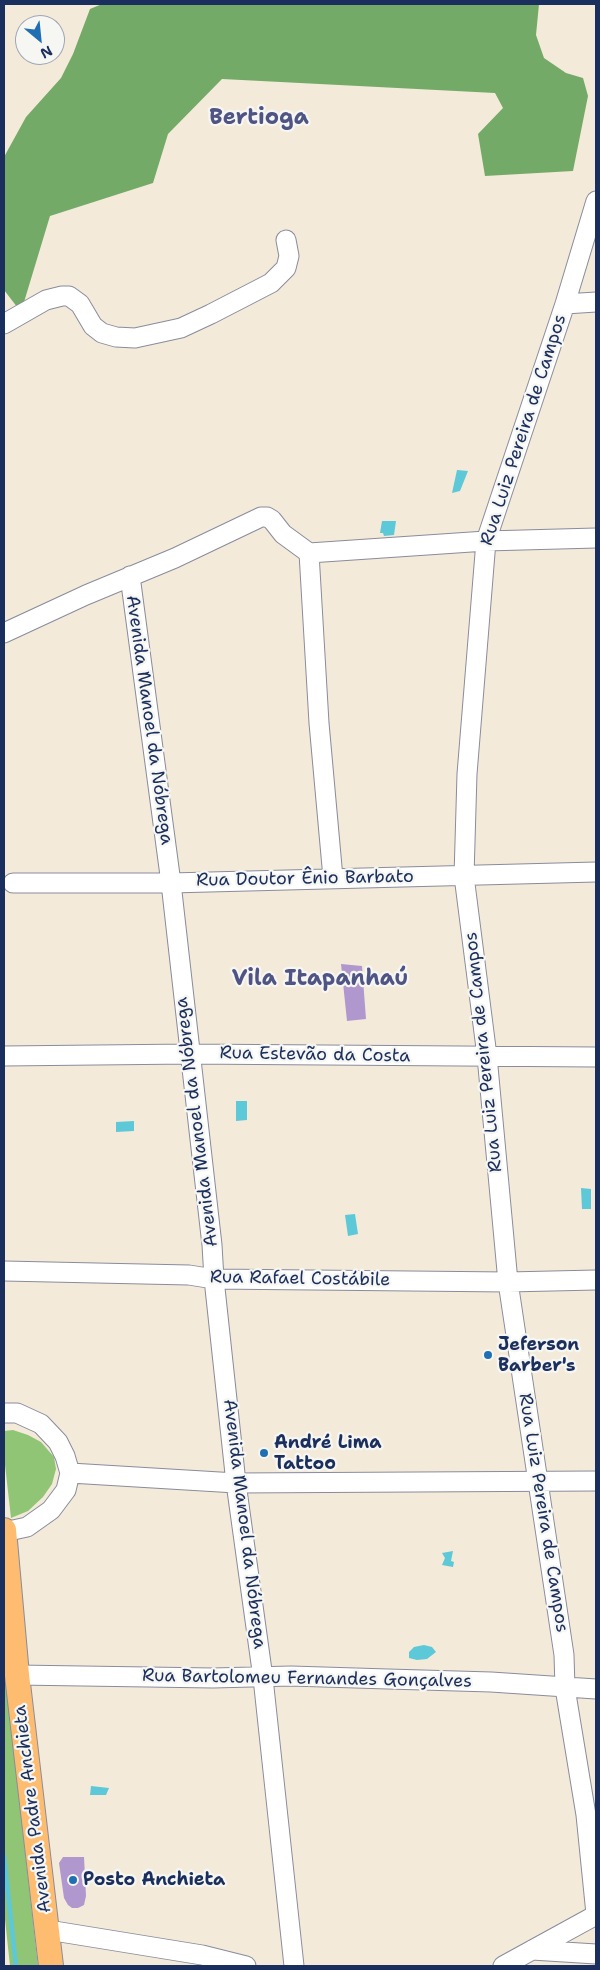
<!DOCTYPE html>
<html>
<head>
<meta charset="utf-8">
<style>
  body { margin:0 }
  #map { position:relative; width:600px; height:1970px; overflow:hidden; background:#f4ead9; font-family:"Shantell Sans",sans-serif }
  canvas { display:block }
  .frame { position:absolute; inset:0; border:5px solid #1b2f5e; pointer-events:none }
  .north { position:absolute; left:15px; top:15px; width:50px; height:50px; box-sizing:border-box; background:#f6f6f2; border:1px solid #9ea6b7; border-radius:50%; rotate:152deg; font-size:14px; font-weight:700; line-height:20px; text-align:center; color:#1b2f5e }
  .north::after { content:''; display:block; margin:auto; width:18px; height:22px; background:#1f6fb2; clip-path:polygon(50% 0,100% 100%,50% 72%,0 100%) }
</style>
</head>
<body>
<div id="map">
<canvas width="600" height="1970"></canvas>
<div class="frame"></div>
<div class="north">N</div>
</div>
<script>
const c = document.querySelector('canvas').getContext('2d');
c.lineJoin = 'round';
function fillPath(path, color) {
  c.fillStyle = color;
  c.fill(path, 'evenodd');
}
function toPath(rows) {
  const path = new Path2D();
  for (const r of rows) {
    path.moveTo(r[0], r[1]);
    for (let i = 2; i < r.length; i += 2) path.lineTo(r[i], r[i + 1]);
  }
  return path;
}
function stroke(path, color, width, dash) {
  c.strokeStyle = color;
  c.lineWidth = width;
  c.lineCap = dash ? 'butt' : 'round';
  c.setLineDash(dash || []);
  c.stroke(path);
}
function write(font, color, halo, rows, align = 'center') {
  c.font = font + ' "Shantell Sans",sans-serif';
  c.lineWidth = 4.5;
  c.setLineDash([]);
  c.textBaseline = 'middle';
  c.strokeStyle = halo;
  c.fillStyle = color;
  for (const [text, x, y, turn = 0] of rows) {
    c.save();
    c.translate(x, y);
    c.rotate((+turn || 0) * Math.PI / 180);
    c.textAlign = isNaN(turn) ? turn : align;
    if (halo) c.strokeText(text, 0, 0);
    c.fillText(text, 0, 0);
    c.restore();
  }
}
fillPath(toPath([
  [13,1430,28,1435,41,1442,54,1457,56,1469,52,1484,43,1497,28,1511,11,1518,4,1456,4,1431],
  [4,1667,38,1966,10,1966,4,1910]
]), '#90c576');
fillPath(toPath([
  [102,4,539,4,536,35,544,58,566,73,583,78,588,96,573,171,485,176,478,134,503,108,495,93,222,79,168,134,153,183,50,216,21,312,4,290,4,157,26,117,61,78,73,54,90,9]
]), '#74aa67');
fillPath(toPath([
  [457,470,468,471,460,491,452,493],
  [382,521,396,521,394,535,384,536,383,533,380,533],
  [236,1101,247,1101,247,1120,236,1121],
  [134,1121,134,1131,116,1132,116,1122],
  [581,1188,591,1189,591,1209,582,1209],
  [355,1214,358,1234,348,1236,345,1215],
  [453,1551,451,1561,454,1562,453,1567,442,1565,445,1558,442,1553],
  [424,1645,432,1647,436,1652,427,1659,417,1660,409,1658,409,1652,414,1647],
  [91,1786,109,1788,106,1795,90,1795]
]), '#5dc8d7');
stroke(toPath([
  [4,1856,16,1966]
]), '#5dc8d7', 4.5);
fillPath(toPath([
  [341,964,362,966,366,1019,347,1021],
  [63,1857,84,1857,86,1896,84,1905,78,1908,72,1908,68,1905,64,1898,59,1863]
]), '#b098ce');
const minor = toPath([
  [596,201,565,304,486,541,467,774,464,876,487,1056,508,1282,564,1655,565,1688,586,1815,596,1914],
  [565,304,596,302],
  [4,324,46,300,62,296,69,296,80,304,93,326,102,333,116,337,135,338,181,328,211,314,271,283,286,268,289,256,286,240],
  [309,553,319,723,333,878],
  [309,553,486,541,596,538],
  [130,576,171,883,212,1245,214,1279,236,1483,263,1678,294,1966],
  [4,633,86,595,175,558,261,517,267,517,272,520,283,534,309,553],
  [13,883,171,883,596,872],
  [4,1056,189,1054,596,1057],
  [4,1271,189,1275,214,1279,508,1282,596,1280],
  [4,1413,17,1413,41,1424,58,1442,65,1456,70,1473,66,1490,51,1510,27,1527,4,1532],
  [70,1473,236,1483,596,1481],
  [17,1675,213,1678,291,1676,388,1679,491,1682,596,1689],
  [48,1930,202,1955,246,1966],
  [532,1950,596,1954],
  [503,1966,596,1915]
]);
const major = toPath([
  [4,1530,17,1675,51,1966]
]);
stroke(minor, '#888c9c', 21);
stroke(major, '#888c9c', 26);
stroke(minor, '#fff', 19);
stroke(major, '#febc70', 24);
for (const [x, y, r, color] of [
  [488,1355,5,"#1f6fb2"],
  [264,1453,5,"#1f6fb2"],
  [73,1880,5,"#1f6fb2"]
]) {
  const dot = new Path2D();
  dot.arc(x, y, r, 0, 2 * Math.PI);
  c.fillStyle = color;
  c.fill(dot);
  stroke(dot, '#f6f6f2', 2);
}
write('18px', '#1b2f5e', '#f6f6f2', [
  ["Rua Luiz Pereira de Campos",524,430,-72],
  ["Avenida Manoel da Nóbrega",149,720,82],
  ["Rua Doutor Ênio Barbato",305,879,-1],
  ["Rua Luiz Pereira de Campos",484,1052,-96],
  ["Rua Estevão da Costa",315,1055,1],
  ["Avenida Manoel da Nóbrega",197,1122,-97],
  ["Rua Rafael Costábile",300,1279,1],
  ["Rua Luiz Pereira de Campos",543,1513,81],
  ["Avenida Manoel da Nóbrega",244,1524,83],
  ["Rua Bartolomeu Fernandes Gonçalves",307,1679,1],
  ["Avenida Padre Anchieta",33,1809,-97]
]);
write('bold 18px', '#1b2f5e', '#f6f6f2', [
  ["Jeferson",498,1345],
  ["Barber's",498,1366],
  ["André Lima",274,1443],
  ["Tattoo",274,1464],
  ["Posto Anchieta",83,1880]
], 'left');
write('bold 22px', '#4f5485', '#f6f6f2', [
  ["Bertioga",259,118],
  ["Vila Itapanhaú",320,979]
]);
</script>
</body>
</html>
